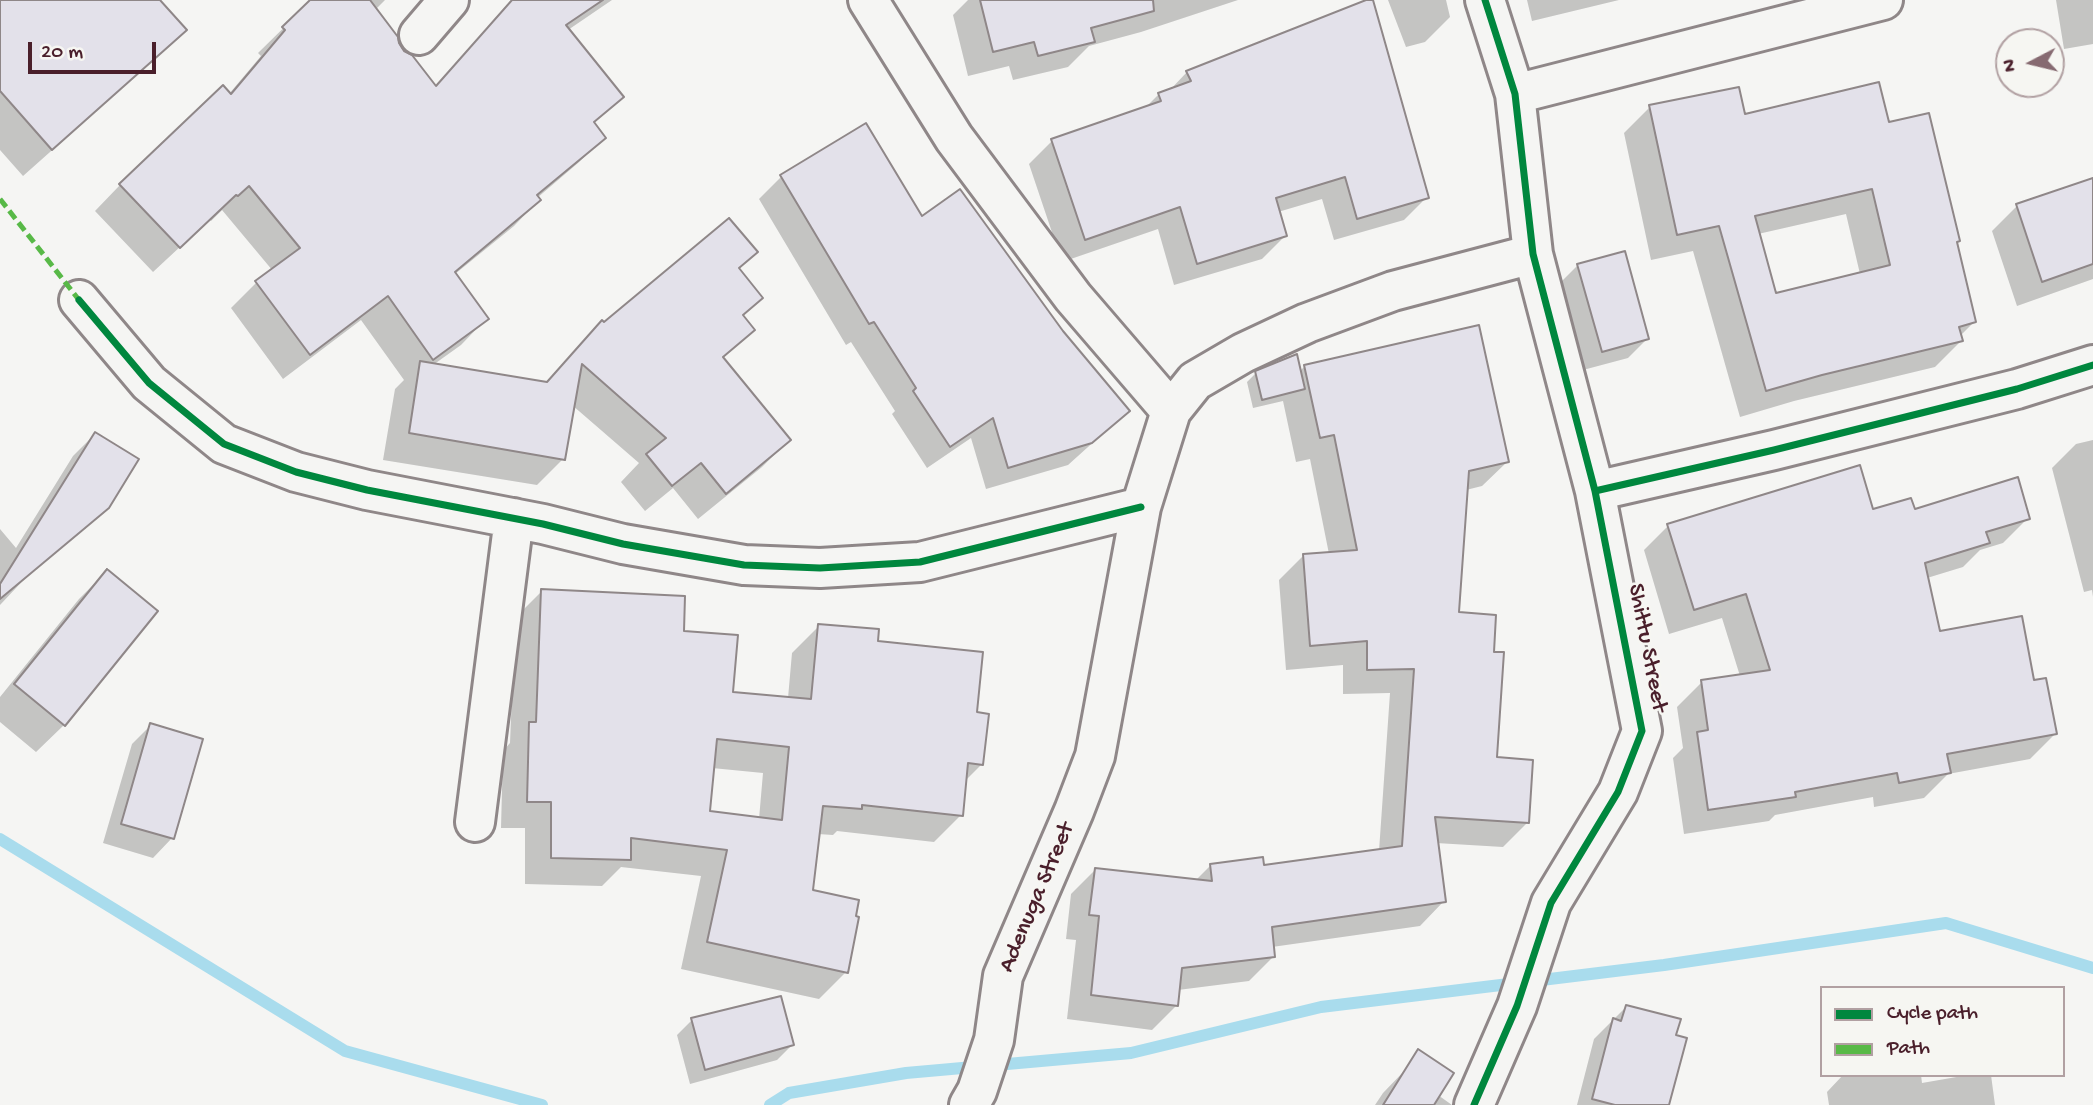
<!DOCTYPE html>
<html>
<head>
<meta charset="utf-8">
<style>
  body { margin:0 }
  #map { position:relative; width:2093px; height:1105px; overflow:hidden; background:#f5f5f3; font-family:"Gochi Hand",sans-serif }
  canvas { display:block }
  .legend { position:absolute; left:1820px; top:986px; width:245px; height:91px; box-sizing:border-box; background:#f6f6f2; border:2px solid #b1a0a2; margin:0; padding:9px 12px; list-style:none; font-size:21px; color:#4a1f2b }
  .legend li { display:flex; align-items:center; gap:14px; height:35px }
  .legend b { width:35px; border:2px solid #b1a0a2 }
  .north { position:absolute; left:1995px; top:28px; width:70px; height:70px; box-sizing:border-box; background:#f6f6f2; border:2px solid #b1a0a2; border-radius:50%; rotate:263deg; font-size:19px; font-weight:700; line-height:28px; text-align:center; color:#4a1f2b }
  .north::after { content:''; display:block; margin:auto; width:24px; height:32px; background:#866a71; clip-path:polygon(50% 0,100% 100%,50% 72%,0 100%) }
  .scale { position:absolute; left:28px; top:42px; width:128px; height:32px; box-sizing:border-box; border:4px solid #4a1f2b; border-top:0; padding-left:9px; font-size:21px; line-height:24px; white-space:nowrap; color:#4a1f2b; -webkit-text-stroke:5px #f6f6f2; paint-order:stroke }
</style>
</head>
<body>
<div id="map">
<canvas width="2093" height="1105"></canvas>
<ul class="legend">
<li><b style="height:9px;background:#00873e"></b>Cycle path</li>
<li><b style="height:9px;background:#58b947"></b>Path</li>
</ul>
<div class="north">N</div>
<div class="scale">20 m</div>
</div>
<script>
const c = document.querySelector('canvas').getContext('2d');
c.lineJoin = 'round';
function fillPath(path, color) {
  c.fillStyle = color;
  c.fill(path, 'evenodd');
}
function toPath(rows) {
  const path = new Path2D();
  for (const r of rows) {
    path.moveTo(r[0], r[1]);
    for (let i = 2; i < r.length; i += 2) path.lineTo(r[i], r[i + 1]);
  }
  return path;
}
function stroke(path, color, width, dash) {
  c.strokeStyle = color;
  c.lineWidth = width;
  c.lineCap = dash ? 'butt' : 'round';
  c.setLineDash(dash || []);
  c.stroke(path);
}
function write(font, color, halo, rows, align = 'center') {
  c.font = font + ' "Gochi Hand",sans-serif';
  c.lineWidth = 5;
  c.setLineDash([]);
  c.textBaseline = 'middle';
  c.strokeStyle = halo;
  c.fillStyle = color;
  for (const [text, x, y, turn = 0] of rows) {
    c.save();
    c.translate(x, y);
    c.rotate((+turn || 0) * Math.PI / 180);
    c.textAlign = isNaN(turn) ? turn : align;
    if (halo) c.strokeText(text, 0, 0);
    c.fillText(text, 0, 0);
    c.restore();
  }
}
fillPath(toPath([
  [0,0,158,0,184,30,157,57,23,176,0,150],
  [312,0,385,0,375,10,397,44,435,87,511,0,612,0,568,30,621,96,593,124,604,138,578,163,537,198,539,200,514,226,455,274,486,319,461,345,433,365,545,383,602,322,604,324,756,252,738,270,760,298,742,316,752,330,722,359,789,440,762,467,698,519,673,488,645,511,621,482,639,463,572,405,563,459,537,485,383,460,395,389,404,380,361,320,283,379,231,308,256,283,273,271,222,210,211,221,210,219,153,272,95,211,120,185,229,94,261,56,258,53],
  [968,0,1238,0,1141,32,1089,46,1068,67,1013,80,1009,66,968,76,953,15],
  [1388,0,1446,0,1450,17,1425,42,1406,47],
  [1527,0,1619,0,1532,21],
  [2056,0,2093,0,2093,44,2064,49],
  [1187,72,1427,197,1404,220,1334,240,1322,199,1278,212,1285,236,1262,259,1174,285,1158,229,1062,262,1029,164,1052,141,1144,109,1159,94,1169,91],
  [1650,107,1743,116,1887,124,1956,243,1974,322,1960,336,1961,341,1935,367,1794,401,1740,417,1693,251,1651,260,1624,133],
  [1846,214,1860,274,1775,295,1758,234],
  [866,125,922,219,1061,332,1128,411,1068,465,986,489,971,438,927,468,892,414,895,411,851,342,846,345,759,199,781,177],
  [2093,179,2093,279,2017,306,1992,231,2017,206],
  [1578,265,1647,339,1628,358,1583,370,1559,284],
  [1305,366,1507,462,1482,486,1466,490,1457,613,1492,653,1495,759,1528,822,1503,847,1436,843,1444,901,1420,926,1272,947,1274,956,1249,981,1178,990,1177,1005,1152,1030,1067,1019,1076,940,1066,939,1071,894,1095,870,1195,881,1211,865,1263,867,1379,851,1390,693,1343,694,1343,665,1286,670,1279,580,1303,556,1329,554,1310,459,1296,462,1283,401,1253,408,1247,382,1256,373,1299,372],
  [95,434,107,507,85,529,78,522,0,605,0,529,16,548,73,456],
  [2093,440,2093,597,2092,590,2084,592,2052,468,2076,444],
  [1872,511,2028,518,2003,543,1980,550,1963,567,1927,578,1938,633,2032,682,2055,734,2030,759,1948,774,1924,798,1874,807,1873,797,1775,815,1769,821,1684,834,1673,758,1683,748,1677,707,1702,682,1740,676,1722,618,1669,634,1644,550,1668,526],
  [107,571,64,725,36,752,0,722,0,697,79,599],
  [542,591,682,632,731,693,788,698,792,653,819,626,876,642,975,713,982,764,965,781,961,815,934,842,837,831,833,835,818,834,811,891,846,972,819,999,681,969,701,876,621,867,602,886,525,884,525,828,501,828,503,751,510,743,515,618],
  [712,768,763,773,759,819,708,813],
  [151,725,172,838,153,858,103,843,132,744],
  [1626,1007,1674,1037,1667,1105,1577,1105,1594,1039],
  [692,1020,792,1045,777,1060,690,1084,677,1035],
  [1408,1067,1438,1095,1452,1105,1375,1105,1383,1093],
  [1843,1075,1921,1075,1922,1083,1968,1075,1991,1075,1995,1105,1829,1105,1827,1092]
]), '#0003');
stroke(toPath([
  [0,839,345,1051,542,1105],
  [770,1105,789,1093,906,1073,1131,1053,1321,1007,1664,965,1946,923,2093,968]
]), '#a9dced', 12);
const building = toPath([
  [0,0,160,0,187,30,52,150,0,91,0,0],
  [310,0,370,0,398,37,399,43,404,51,412,55,436,86,512,0,603,0,566,25,624,97,594,122,606,138,537,195,541,200,455,272,489,319,433,360,388,296,310,355,255,281,300,248,249,186,238,196,236,195,180,248,119,184,223,85,231,94,285,30,282,27,310,0],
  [980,0,1153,0,1154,11,1091,28,1095,42,1038,56,1034,42,993,52,980,0],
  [1366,0,1373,0,1429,198,1357,219,1345,177,1276,198,1287,236,1197,264,1180,207,1085,240,1051,139,1161,101,1158,93,1191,81,1186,71,1366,0],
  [1879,82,1889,122,1929,113,1960,241,1957,242,1976,322,1959,327,1963,341,1822,375,1766,391,1719,226,1677,235,1649,105,1739,87,1745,114,1879,82],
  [1872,189,1890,265,1776,293,1755,216,1872,189],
  [866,123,922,216,960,189,1063,331,1130,411,1092,443,1008,468,993,418,950,447,913,391,916,388,874,322,869,324,780,175,866,123],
  [2093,178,2093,264,2042,282,2016,204,2093,178],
  [729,218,758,252,739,268,763,298,743,315,755,330,723,357,791,440,726,494,701,463,672,486,646,454,666,438,582,364,565,460,409,433,420,361,547,382,602,320,604,322,729,218],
  [1625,251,1649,339,1602,352,1577,264,1625,251],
  [1479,325,1509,462,1469,471,1459,612,1496,615,1494,652,1504,652,1497,757,1533,760,1529,823,1435,817,1446,902,1272,927,1275,957,1182,968,1178,1006,1091,995,1099,916,1089,915,1095,868,1212,881,1210,864,1263,857,1264,865,1402,846,1414,669,1367,670,1367,641,1310,646,1303,554,1357,550,1334,435,1320,438,1304,365,1479,325],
  [1297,354,1305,389,1262,400,1255,371,1297,354],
  [95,432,139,459,109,508,0,599,0,584,95,432],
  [1860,465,1873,509,1911,498,1915,509,2018,477,2030,519,1986,532,1990,543,1925,563,1940,631,2022,616,2034,680,2046,678,2057,734,1947,754,1951,773,1899,783,1897,773,1795,792,1796,797,1708,810,1697,732,1708,730,1701,680,1770,670,1746,594,1694,610,1667,524,1860,465],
  [107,569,158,611,65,726,14,684,107,569],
  [541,589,685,596,684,631,738,635,733,692,811,699,818,624,879,629,878,641,983,652,977,712,989,714,983,765,968,763,963,816,862,805,862,809,823,806,813,890,859,900,856,916,859,917,848,973,707,942,727,850,631,838,631,860,551,858,551,802,527,802,529,722,536,722,541,589],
  [717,739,789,747,782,820,710,811,717,739],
  [150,723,203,739,174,839,121,824,150,723],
  [781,996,794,1045,705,1070,691,1018,781,996],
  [1626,1005,1681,1019,1676,1035,1687,1038,1669,1105,1615,1105,1592,1099,1613,1018,1621,1021,1626,1005],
  [1418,1049,1454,1073,1434,1105,1383,1105,1418,1049]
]);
fillPath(building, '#e3e1ea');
stroke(building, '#8f8788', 2);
const street = toPath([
  [868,0,954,138,1073,297,1171,411],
  [419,35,449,0],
  [1515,94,1883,0],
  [79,300,149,383,224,444,296,472,367,490,543,524,623,544,744,565,820,568,920,562,1141,507],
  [1595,491,1774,450,2017,389,2093,365],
  [475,822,514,518],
  [969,1105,977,1091,994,1040,1003,976,1074,811,1095,756,1141,507,1171,411,1195,381,1243,353,1307,323,1393,291,1533,254],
  [1474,1105,1517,1006,1551,903,1618,792,1642,731,1595,491,1533,254,1515,94,1485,0]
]);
stroke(street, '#8f8788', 44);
stroke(street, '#f5f5f3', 38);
stroke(toPath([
  [0,199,79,300]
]), '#58b947', 5, [10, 5]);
stroke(toPath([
  [79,300,149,383,224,444,296,472,367,490,543,524,623,544,744,565,820,568,920,562,1141,507],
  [1595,491,1774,450,2017,389,2093,365],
  [1474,1105,1517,1006,1551,903,1618,792,1642,731,1595,491,1533,254,1515,94,1485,0]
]), '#00873e', 7);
write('24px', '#4a1f2b', '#f6f6f2', [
  ["Shittu Street",1646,648,79],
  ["Adenuga Street",1038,898,-67]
]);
</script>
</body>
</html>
